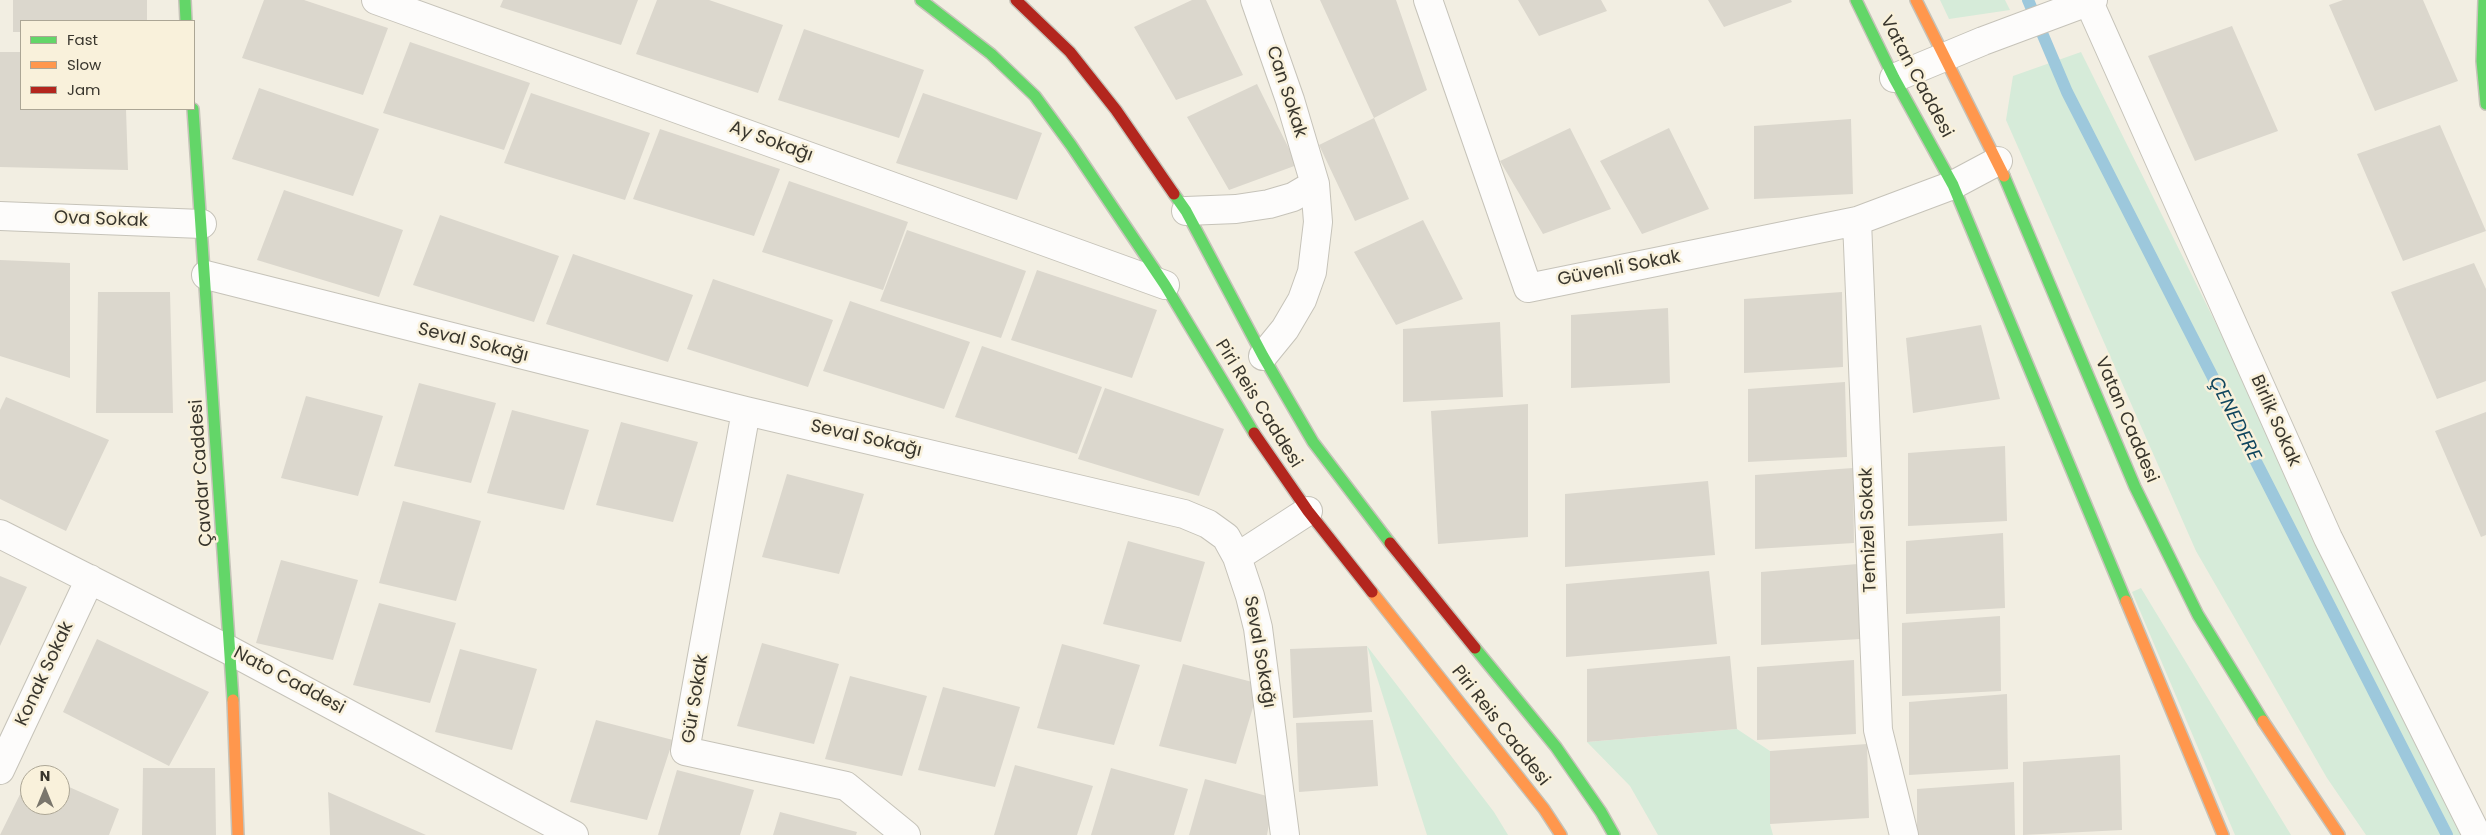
<!DOCTYPE html>
<html>
<head>
<meta charset="utf-8">
<style>
  body { margin:0 }
  #map { position:relative; width:2486px; height:835px; overflow:hidden; background:#f2eee2; font-family:Poppins,sans-serif }
  canvas { display:block }
  .legend { position:absolute; left:20px; top:20px; width:175px; height:90px; box-sizing:border-box; background:#f9f1db; border:1px solid #aca695; margin:0; padding:6px 9px; list-style:none; font-size:15px; color:#39362d }
  .legend li { display:flex; align-items:center; gap:10px; height:25px }
  .legend b { width:25px; border:1px solid #aca695 }
  .north { position:absolute; left:20px; top:765px; width:50px; height:50px; box-sizing:border-box; background:#f9f1db; border:1px solid #aca695; border-radius:50%; rotate:0deg; font-size:14px; font-weight:700; line-height:20px; text-align:center; color:#39362d }
  .north::after { content:''; display:block; margin:auto; width:18px; height:22px; background:#7a766c; clip-path:polygon(50% 0,100% 100%,50% 72%,0 100%) }
</style>
</head>
<body>
<div id="map">
<canvas width="2486" height="835"></canvas>
<ul class="legend">
<li><b style="height:6px;background:#63d668"></b>Fast</li>
<li><b style="height:6px;background:#ff974d"></b>Slow</li>
<li><b style="height:6px;background:#b3261e"></b>Jam</li>
</ul>
<div class="north">N</div>
</div>
<script>
const c = document.querySelector('canvas').getContext('2d');
c.lineJoin = 'round';
function fillPath(path, color) {
  c.fillStyle = color;
  c.fill(path, 'evenodd');
}
function toPath(rows) {
  const path = new Path2D();
  for (const r of rows) {
    path.moveTo(r[0], r[1]);
    for (let i = 2; i < r.length; i += 2) path.lineTo(r[i], r[i + 1]);
  }
  return path;
}
function stroke(path, color, width, dash) {
  c.strokeStyle = color;
  c.lineWidth = width;
  c.lineCap = dash ? 'butt' : 'round';
  c.setLineDash(dash || []);
  c.stroke(path);
}
function write(font, color, halo, rows, align = 'center') {
  c.font = font + ' Poppins,sans-serif';
  c.lineWidth = 5;
  c.setLineDash([]);
  c.textBaseline = 'middle';
  c.strokeStyle = halo;
  c.fillStyle = color;
  for (const [text, x, y, turn = 0] of rows) {
    c.save();
    c.translate(x, y);
    c.rotate((+turn || 0) * Math.PI / 180);
    c.textAlign = isNaN(turn) ? turn : align;
    if (halo) c.strokeText(text, 0, 0);
    c.fillText(text, 0, 0);
    c.restore();
  }
}
fillPath(toPath([
  [1940,0,2005,0,2010,10,1949,19],
  [2081,52,2470,835,2366,835,2327,778,2196,551,2006,120,2013,76],
  [2141,588,2201,687,2291,835,2235,835,2132,592],
  [1367,646,1494,812,1508,835,1427,835],
  [1737,729,1770,751,1770,824,1773,835,1658,835,1630,786,1587,742]
]), '#d6ebd9');
stroke(toPath([
  [2028,0,2067,92,2447,835]
]), '#9dc8dc', 12);
fillPath(toPath([
  [13,0,147,0,147,21,21,21,21,32,13,32],
  [264,0,304,0,388,28,363,95,242,58],
  [503,0,638,0,621,45,500,7],
  [657,0,709,0,783,25,758,93,636,54],
  [1192,0,1206,0,1243,75,1176,100,1134,27],
  [1320,0,1396,0,1427,90,1374,118],
  [1518,0,1601,0,1607,11,1539,36],
  [1708,0,1791,0,1792,2,1724,27],
  [2343,0,2423,0,2458,81,2375,111,2329,5],
  [2232,26,2278,131,2195,161,2148,56],
  [804,29,924,70,899,138,778,100],
  [410,42,530,83,504,150,383,113],
  [0,52,21,52,21,109,126,109,128,170,0,167],
  [1257,84,1297,165,1229,190,1187,117],
  [259,88,379,129,353,196,232,159],
  [531,93,650,133,625,200,504,163],
  [923,93,1042,133,1017,200,896,163],
  [1374,118,1409,199,1355,221,1319,145],
  [1851,119,1853,194,1754,199,1754,126],
  [2440,125,2486,231,2403,261,2357,154],
  [1570,128,1611,209,1543,234,1500,161],
  [1669,128,1709,209,1642,234,1600,161],
  [660,129,780,169,754,236,633,199],
  [789,181,908,222,883,290,762,252],
  [284,190,403,230,379,297,257,260],
  [440,215,559,256,534,322,413,285],
  [1423,220,1463,299,1396,325,1354,252],
  [907,230,1026,271,1001,338,880,301],
  [573,254,693,295,668,362,546,324],
  [0,260,70,263,70,378,0,356],
  [2474,263,2486,289,2486,381,2437,399,2391,292],
  [1037,270,1157,310,1132,378,1011,340],
  [713,279,833,320,808,387,687,349],
  [98,292,170,292,173,413,96,413],
  [1842,292,1843,367,1744,373,1744,299],
  [850,301,970,342,944,409,823,371],
  [1668,308,1670,383,1571,388,1571,315],
  [1500,322,1503,397,1403,402,1403,329],
  [1981,325,2000,399,1913,413,1906,338],
  [982,346,1102,387,1077,454,955,417],
  [1845,382,1847,457,1748,462,1748,389],
  [419,383,496,403,471,483,394,466],
  [1105,388,1224,429,1199,496,1078,459],
  [306,396,383,416,358,496,281,478],
  [6,397,109,440,66,531,0,499,0,410],
  [1528,404,1528,537,1438,544,1431,411],
  [512,410,589,430,564,510,487,493],
  [2486,412,2486,535,2481,537,2435,431],
  [621,422,698,442,673,522,596,505],
  [2005,446,2007,521,1908,526,1908,453],
  [1853,468,1854,543,1755,549,1755,475],
  [787,474,864,494,839,574,762,557],
  [1708,481,1715,555,1565,567,1565,494],
  [403,501,481,521,456,601,379,583],
  [2003,533,2005,608,1906,614,1906,541],
  [1128,541,1205,562,1181,642,1103,624],
  [281,560,358,580,333,660,256,643],
  [1858,564,1860,639,1761,645,1761,572],
  [1709,571,1717,644,1566,657,1566,584],
  [0,576,27,587,0,646],
  [379,603,456,623,430,703,353,685],
  [2000,616,2001,691,1902,696,1902,623],
  [97,639,209,692,169,766,63,712],
  [762,643,839,664,814,744,737,726],
  [1062,644,1140,665,1114,745,1037,728],
  [1367,646,1372,712,1293,718,1290,649],
  [460,649,537,669,512,750,435,732],
  [1730,656,1737,729,1587,742,1587,669],
  [1854,660,1856,734,1757,740,1757,667],
  [1183,664,1260,684,1236,764,1159,746],
  [850,676,927,696,902,776,825,759],
  [943,687,1020,707,995,787,918,770],
  [2007,694,2008,769,1909,775,1909,702],
  [596,720,673,740,647,820,570,802],
  [1373,720,1378,786,1299,792,1296,723],
  [1867,744,1869,818,1770,824,1770,751],
  [2120,755,2122,830,2023,835,2023,762],
  [1015,765,1093,786,1077,835,994,835],
  [143,768,215,768,216,835,142,835],
  [1111,768,1188,789,1174,835,1091,835],
  [32,770,43,775,30,775,30,805,60,805,60,783,119,809,109,835,0,835],
  [677,770,754,790,740,835,658,835],
  [1205,779,1274,798,1267,835,1189,835],
  [2014,782,2015,835,1917,835,1917,789],
  [328,792,426,835,330,835],
  [780,812,857,832,856,835,773,835]
]), '#dbd7cd');
const street = toPath([
  [376,0,1165,285],
  [1255,0,1290,100,1315,184,1318,222,1312,272,1302,300,1285,329,1263,356],
  [1428,0,1528,288,1857,221,1953,185,1998,161],
  [2088,0,2328,538,2477,835],
  [1894,78,1983,41,2093,0],
  [1186,211,1236,209,1269,204,1293,197,1315,184],
  [0,216,202,224],
  [1857,221,1878,730,1904,835],
  [206,275,746,411,1184,514,1208,524,1226,537,1237,557,1250,596,1258,628,1285,835],
  [746,411,685,751,846,786,906,835],
  [0,534,231,651,574,835],
  [1237,557,1308,511],
  [0,770,90,579]
]);
const fast = toPath([
  [185,0,186,21],
  [921,0,991,54,1035,96,1071,145,1165,285,1254,433],
  [1856,0,1894,78,1953,185,2126,601],
  [2484,0,2482,61,2486,104],
  [193,109,233,700],
  [2004,176,2135,487,2198,615,2263,721],
  [1174,194,1186,211,1263,356,1313,442,1390,543],
  [1475,648,1556,747,1601,812,1614,835]
]);
const slow = toPath([
  [1916,0,2004,176],
  [1372,592,1544,809,1561,835],
  [2126,601,2223,835],
  [233,700,238,835],
  [2263,721,2339,835]
]);
const jam = toPath([
  [1016,0,1070,52,1116,110,1174,194],
  [1254,433,1308,511,1372,592],
  [1390,543,1475,648]
]);
stroke(street, '#c6c3b9', 30);
stroke(fast, '#c6c3b9', 14);
stroke(slow, '#c6c3b9', 14);
stroke(jam, '#c6c3b9', 14);
stroke(street, '#fdfcfb', 28);
stroke(fast, '#63d668', 11);
stroke(slow, '#ff974d', 11);
stroke(jam, '#b3261e', 11);
write('18px', '#39362d', '#f9f1db', [
  ["Vatan Caddesi",1916,77,62],
  ["Can Sokak",1286,92,72],
  ["Ay Sokağı",771,142,20],
  ["Ova Sokak",101,220,2],
  ["Güvenli Sokak",1619,269,-11],
  ["Seval Sokağı",473,343,14],
  ["Piri Reis Caddesi",1258,404,58],
  ["Vatan Caddesi",2126,420,67],
  ["Birlik Sokak",2275,421,66],
  ["Seval Sokağı",866,439,13],
  ["Çavdar Caddesi",202,473,-94],
  ["Temizel Sokak",1869,530,-92],
  ["Seval Sokağı",1259,652,80],
  ["Konak Sokak",45,674,-65],
  ["Nato Caddesi",289,681,28],
  ["Gür Sokak",696,699,-81],
  ["Piri Reis Caddesi",1500,726,52]
]);
write('italic 19px', '#11465e', '#f9f1db', [
  ["ÇENEDERE",2234,419,63]
]);
</script>
</body>
</html>
